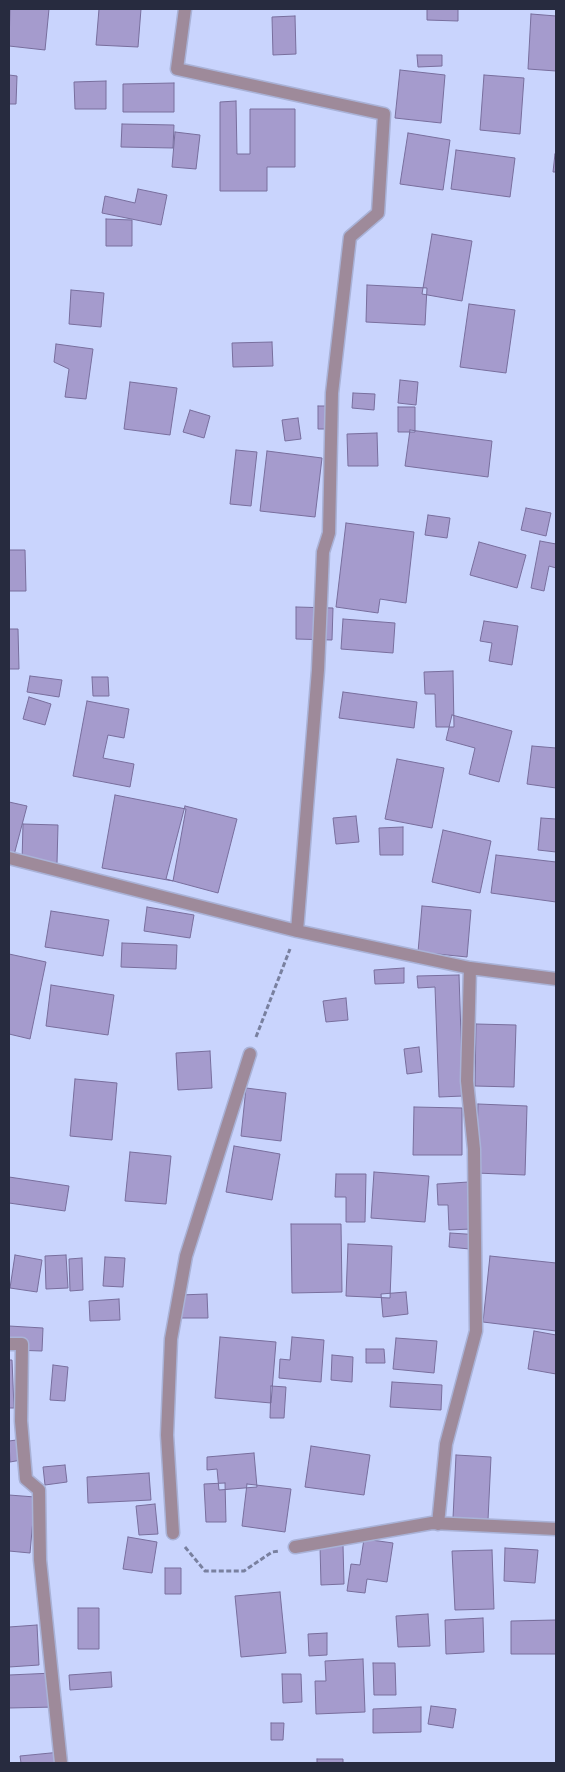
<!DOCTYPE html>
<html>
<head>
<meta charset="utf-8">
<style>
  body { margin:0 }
  #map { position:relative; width:565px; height:1772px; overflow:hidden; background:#c9d4fd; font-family:Commissioner,sans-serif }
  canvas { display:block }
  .frame { position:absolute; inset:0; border:10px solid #272b3f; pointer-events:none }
</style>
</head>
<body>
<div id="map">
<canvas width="565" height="1772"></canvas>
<div class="frame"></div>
</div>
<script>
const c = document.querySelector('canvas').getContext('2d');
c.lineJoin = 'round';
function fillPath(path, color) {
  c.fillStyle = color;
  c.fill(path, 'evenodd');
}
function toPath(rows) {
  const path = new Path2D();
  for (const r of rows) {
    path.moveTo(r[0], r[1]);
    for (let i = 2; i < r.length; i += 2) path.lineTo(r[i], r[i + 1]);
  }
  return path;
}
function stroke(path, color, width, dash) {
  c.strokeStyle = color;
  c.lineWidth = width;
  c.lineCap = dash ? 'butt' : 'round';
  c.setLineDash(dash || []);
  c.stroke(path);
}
const building = toPath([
  [10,9,49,9,45,50,9,46,10,9],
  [99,9,141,9,138,47,96,45,99,9],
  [427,9,458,9,458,21,427,20,427,9],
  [531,14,556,16,556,71,528,69,531,14],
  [295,16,296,54,273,55,272,17,295,16],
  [417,55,442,55,442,66,418,67,417,55],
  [400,70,445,75,441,123,395,118,400,70],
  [9,75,17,76,16,104,9,104,9,75],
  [484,75,524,78,520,134,480,130,484,75],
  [106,81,106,109,75,109,74,82,106,81],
  [174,83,174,112,123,112,123,84,174,83],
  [236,101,237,154,250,154,250,109,295,109,295,167,267,167,267,191,220,191,220,102,236,101],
  [122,124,174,125,173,148,121,147,122,124],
  [175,132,200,135,196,169,172,167,175,132],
  [408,133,450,140,443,190,400,184,408,133],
  [456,150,515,158,510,197,451,189,456,150],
  [555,154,556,154,556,172,553,172,555,154],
  [138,189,167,195,161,225,102,213,105,196,135,203,138,189],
  [106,219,132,220,132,246,106,246,106,219],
  [432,234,472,241,462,301,422,294,432,234],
  [367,285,427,288,425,325,366,322,367,285],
  [71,290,104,293,101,327,69,324,71,290],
  [469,304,515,310,506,373,460,367,469,304],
  [272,342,273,366,233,367,232,343,272,342],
  [56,344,93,349,86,399,65,397,69,369,54,362,56,344],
  [400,380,418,382,416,405,398,403,400,380],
  [130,382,177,388,170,435,124,429,130,382],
  [353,393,375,394,374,410,352,408,353,393],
  [318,406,337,406,336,429,318,429,318,406],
  [398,407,415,407,415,432,398,432,398,407],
  [190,410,210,416,204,438,183,432,190,410],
  [298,418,301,439,285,441,282,420,298,418],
  [410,430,492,441,488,477,405,466,410,430],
  [377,433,378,466,348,466,347,434,377,433],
  [236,450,257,452,251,506,230,504,236,450],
  [267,451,322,458,315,517,260,511,267,451],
  [526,508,551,513,546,536,521,530,526,508],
  [428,515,450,518,447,538,425,535,428,515],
  [346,523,414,532,406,603,380,599,378,613,336,607,346,523],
  [540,541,556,544,556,568,549,566,544,591,531,588,540,541],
  [479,542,526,555,517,588,470,575,479,542],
  [9,550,25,550,26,591,9,591,9,550],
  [296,607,333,608,332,640,296,639,296,607],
  [343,619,395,623,393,653,341,649,343,619],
  [484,621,518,626,512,665,489,661,492,643,480,641,484,621],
  [9,629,18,629,19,669,9,669,9,629],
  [453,671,454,727,436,727,435,694,425,694,424,672,453,671],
  [30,676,62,680,59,697,27,692,30,676],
  [92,677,108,677,109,696,93,696,92,677],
  [343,692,417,702,414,728,339,718,343,692],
  [29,697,51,704,45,725,23,719,29,697],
  [87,701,129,709,124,738,108,735,103,758,134,764,130,787,73,776,87,701],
  [452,715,512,731,499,782,469,774,475,748,446,740,452,715],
  [532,746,556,748,556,788,527,784,532,746],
  [397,759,444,768,432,828,385,819,397,759],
  [115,795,186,809,173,881,102,868,115,795],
  [9,802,27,806,14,855,9,854,9,802],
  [185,806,237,819,218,893,166,879,185,806],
  [356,816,359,842,336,844,333,818,356,816],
  [541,818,556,819,556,852,538,850,541,818],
  [23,824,58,825,57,863,22,862,23,824],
  [403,827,403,855,380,855,379,828,403,827],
  [443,830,491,841,480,893,432,882,443,830],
  [496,855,556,862,556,902,491,893,496,855],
  [422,906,471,910,467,957,418,952,422,906],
  [147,907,194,915,190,938,144,931,147,907],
  [51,911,109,920,103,956,45,947,51,911],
  [122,943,177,945,176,969,121,967,122,943],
  [9,954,46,962,30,1039,9,1034,9,954],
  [404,968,404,983,375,984,374,970,404,968],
  [459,975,463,1096,439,1097,435,987,418,988,417,976,459,975],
  [51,985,114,995,108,1035,46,1026,51,985],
  [346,998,348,1020,326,1022,323,1001,346,998],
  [476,1024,516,1025,514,1087,475,1086,476,1024],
  [419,1047,422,1072,407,1074,404,1049,419,1047],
  [210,1051,212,1088,178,1090,176,1053,210,1051],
  [75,1079,117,1083,112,1140,70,1136,75,1079],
  [246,1088,286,1093,281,1141,241,1136,246,1088],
  [478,1104,527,1106,525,1175,476,1173,478,1104],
  [414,1107,462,1108,462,1155,413,1155,414,1107],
  [234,1146,280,1154,272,1200,226,1192,234,1146],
  [130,1152,171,1156,166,1204,125,1201,130,1152],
  [374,1172,429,1176,425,1222,371,1218,374,1172],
  [336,1174,366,1174,365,1222,346,1222,346,1197,335,1197,336,1174],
  [9,1177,69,1186,65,1211,9,1203,9,1177],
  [469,1182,471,1229,449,1230,448,1205,438,1205,437,1184,469,1182],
  [291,1224,341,1224,342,1292,292,1293,291,1224],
  [450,1233,481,1235,480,1250,449,1247,450,1233],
  [348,1244,392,1246,390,1298,346,1296,348,1244],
  [15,1255,42,1260,37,1292,10,1288,15,1255],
  [66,1255,68,1288,46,1289,45,1256,66,1255],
  [490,1256,556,1263,556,1331,483,1322,490,1256],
  [105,1257,125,1258,123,1287,103,1286,105,1257],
  [82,1258,83,1290,70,1291,69,1259,82,1258],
  [406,1292,408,1314,383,1317,381,1294,406,1292],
  [207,1294,208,1318,181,1318,180,1295,207,1294],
  [119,1299,120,1320,90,1321,89,1301,119,1299],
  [9,1326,43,1328,42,1351,12,1350,9,1344,9,1326],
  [534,1331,556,1335,556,1374,528,1369,534,1331],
  [220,1337,276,1342,271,1403,215,1398,220,1337],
  [292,1337,324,1340,321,1382,279,1378,280,1359,290,1360,292,1337],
  [396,1338,437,1341,434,1373,393,1369,396,1338],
  [366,1349,384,1349,385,1363,366,1363,366,1349],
  [332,1355,353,1357,352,1382,331,1380,332,1355],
  [9,1360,12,1360,14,1408,9,1408,9,1360],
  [53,1365,68,1367,65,1401,50,1400,53,1365],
  [392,1382,442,1385,441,1410,390,1407,392,1382],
  [271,1386,286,1387,284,1418,270,1418,271,1386],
  [24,1439,27,1459,10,1462,9,1441,24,1439],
  [311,1446,370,1455,364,1495,305,1487,311,1446],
  [254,1453,257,1487,219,1490,217,1469,207,1470,207,1457,254,1453],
  [456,1455,491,1457,488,1520,453,1518,456,1455],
  [65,1465,67,1482,45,1485,43,1467,65,1465],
  [149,1473,151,1500,88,1503,87,1477,149,1473],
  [225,1483,226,1522,206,1522,204,1484,225,1483],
  [247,1484,291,1489,285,1532,242,1526,247,1484],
  [9,1495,35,1497,30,1553,9,1551,9,1495],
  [155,1504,158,1534,139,1535,136,1506,155,1504],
  [128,1537,157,1542,152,1573,123,1569,128,1537],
  [364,1539,393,1543,387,1582,367,1579,365,1593,347,1591,351,1564,360,1565,364,1539],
  [343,1545,344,1584,321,1585,320,1546,343,1545],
  [505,1548,538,1550,535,1583,504,1581,505,1548],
  [492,1550,494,1609,455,1610,452,1551,492,1550],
  [165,1568,181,1568,181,1594,165,1594,165,1568],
  [280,1592,286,1653,241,1657,235,1596,280,1592],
  [78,1608,99,1608,99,1649,78,1649,78,1608],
  [428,1614,430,1646,398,1647,396,1616,428,1614],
  [483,1618,484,1652,446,1654,445,1620,483,1618],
  [556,1620,556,1654,511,1654,511,1621,556,1620],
  [37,1625,39,1665,9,1667,9,1627,37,1625],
  [327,1633,327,1655,309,1656,308,1634,327,1633],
  [363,1659,365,1712,316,1714,315,1681,326,1681,325,1661,363,1659],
  [373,1663,395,1663,396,1695,374,1695,373,1663],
  [111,1672,112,1687,70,1690,69,1675,111,1672],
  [54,1673,55,1707,9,1708,9,1675,54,1673],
  [282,1674,301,1674,302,1702,283,1703,282,1674],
  [431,1706,456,1709,453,1728,428,1724,431,1706],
  [421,1707,421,1732,373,1733,373,1709,421,1707],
  [271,1723,284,1723,283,1740,271,1740,271,1723],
  [61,1752,62,1763,21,1763,20,1756,61,1752],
  [317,1759,343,1759,343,1763,317,1763,317,1759]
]);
fillPath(building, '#a59bcd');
stroke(building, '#786e9d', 1);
const minor = toPath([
  [185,9,177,69,384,114,378,213,350,237,332,393,329,533,323,552,318,670,297,931],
  [9,858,297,931,470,968,556,979],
  [9,1344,22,1344,21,1421,26,1479,39,1490,40,1560,61,1763],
  [438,1524,446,1444,476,1331,474,1149,467,1081,470,968],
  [173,1533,167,1435,171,1339,186,1256,250,1054],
  [295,1547,432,1523,556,1529]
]);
stroke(minor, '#a9b2d7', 15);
stroke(toPath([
  [256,1037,290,949],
  [185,1547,205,1571,244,1571,272,1552,279,1551]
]), '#79809f', 3, [5, 2.5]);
stroke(minor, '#9e8a9a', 12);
</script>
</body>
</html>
